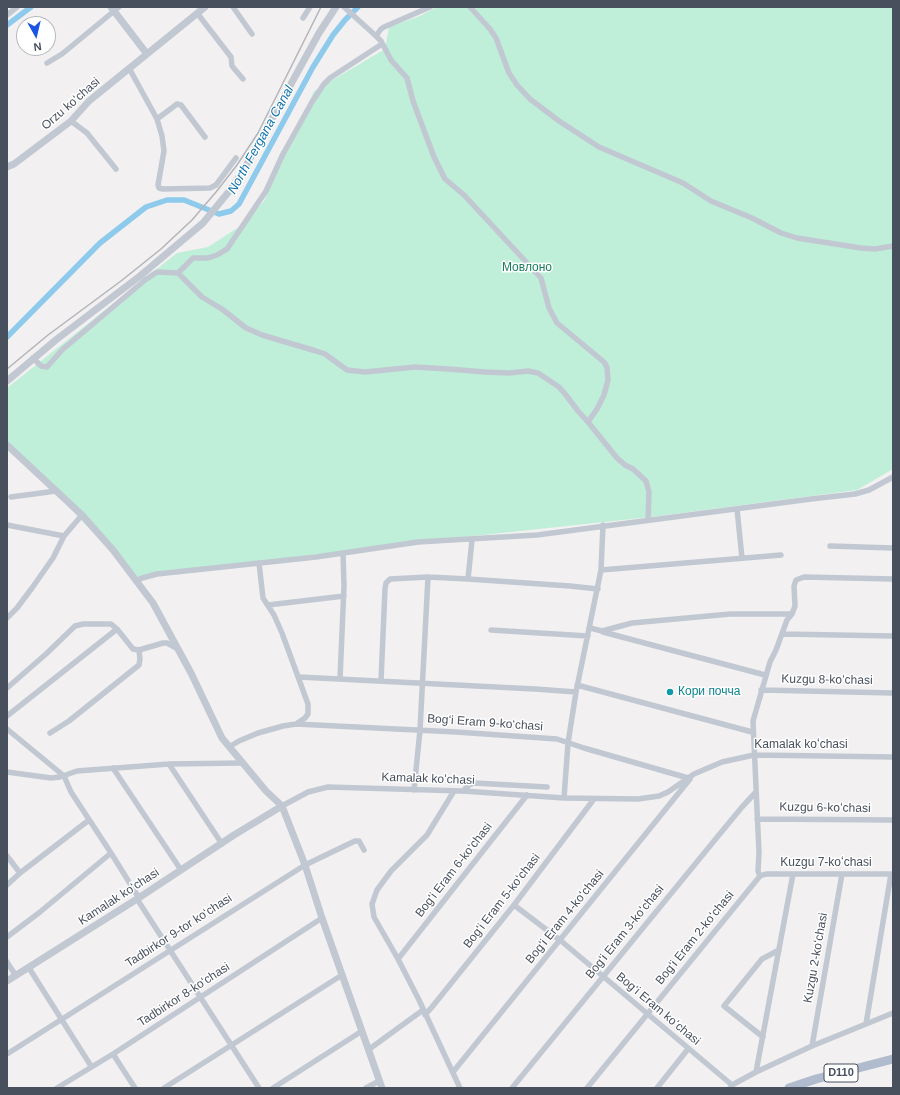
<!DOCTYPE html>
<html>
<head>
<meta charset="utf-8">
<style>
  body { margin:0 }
  #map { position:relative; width:900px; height:1095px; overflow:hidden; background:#f2f0f0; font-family:Arial,sans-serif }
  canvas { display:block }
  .frame { position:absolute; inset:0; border:8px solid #48505e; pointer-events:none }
  .north { position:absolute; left:16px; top:16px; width:40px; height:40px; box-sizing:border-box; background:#fff; border:1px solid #b6b9bf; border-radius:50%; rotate:172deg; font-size:11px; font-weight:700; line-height:16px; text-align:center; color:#48505e }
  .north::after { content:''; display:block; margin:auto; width:14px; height:18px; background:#1b54e2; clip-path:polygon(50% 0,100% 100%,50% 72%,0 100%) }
</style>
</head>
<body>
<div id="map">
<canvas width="900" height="1095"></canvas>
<div class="frame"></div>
<div class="north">N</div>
</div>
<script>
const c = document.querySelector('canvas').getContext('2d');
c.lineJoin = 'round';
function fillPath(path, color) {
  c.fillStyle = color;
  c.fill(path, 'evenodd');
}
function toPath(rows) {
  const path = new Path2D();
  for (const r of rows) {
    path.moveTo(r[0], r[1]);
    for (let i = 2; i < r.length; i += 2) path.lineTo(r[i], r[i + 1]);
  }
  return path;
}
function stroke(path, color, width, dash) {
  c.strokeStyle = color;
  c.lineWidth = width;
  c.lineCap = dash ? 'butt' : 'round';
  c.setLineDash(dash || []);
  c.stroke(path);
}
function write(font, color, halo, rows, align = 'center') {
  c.font = font + ' Arial,sans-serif';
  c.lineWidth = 3;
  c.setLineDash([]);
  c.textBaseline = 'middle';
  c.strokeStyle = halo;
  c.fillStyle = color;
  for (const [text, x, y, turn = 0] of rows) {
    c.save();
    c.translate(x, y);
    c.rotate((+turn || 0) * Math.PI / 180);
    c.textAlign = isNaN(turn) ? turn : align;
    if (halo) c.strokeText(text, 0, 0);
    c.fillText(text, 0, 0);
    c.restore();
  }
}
fillPath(toPath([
  [437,7,893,7,893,469,857,490,651,517,380,546,137,578,7,443,7,388,177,253,208,247,242,225,264,201,314,91,385,49,389,27,420,16]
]), '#bfefd9');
stroke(toPath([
  [7,25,31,7],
  [7,337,100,243,146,207,167,200,184,200,219,214,231,211,239,204,313,67,333,35,345,20,358,7]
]), '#8dcaec', 5.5);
stroke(toPath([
  [233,7,252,34],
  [344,7,376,36],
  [470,7,490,29,496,38,509,73,517,85,530,99,559,121,599,147,683,183,711,201,752,218,781,233,797,238,861,248,875,249,893,246],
  [197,13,231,57,232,66,243,79],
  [7,15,17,7],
  [303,18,310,7],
  [47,63,62,54,119,7],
  [129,68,157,119,162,136,164,151,158,185,159,188,163,189,210,188,216,185,236,158],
  [157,119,177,104,181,105,205,137],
  [71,121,87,133,116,169],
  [178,273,193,258,208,258,217,255,227,249,266,191,283,154,312,102,324,84,330,78,382,44],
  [33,358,41,366,47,367,62,350,145,280,157,272,178,273,202,297,222,309,246,328,262,335,316,351,325,354,347,370,365,372,415,367,448,369,485,372,509,373,528,371,538,373,559,387,566,395,578,411,588,422,597,409,604,395,608,380,607,367,604,362,557,323,549,308,541,278,464,195,445,179,434,157,413,101,407,78,391,60,381,41,376,36,381,29,384,27,430,7],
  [588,422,617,458,625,465,633,469,646,481,649,492,648,520],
  [11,497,56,491],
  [737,509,742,558],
  [7,525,64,536],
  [830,546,893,548],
  [259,563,263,598,274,615,282,633,308,704,308,714,305,718,296,724],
  [601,570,781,555],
  [468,579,472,540],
  [136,581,142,578,157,574,316,557,418,542,537,535,811,499,855,494,869,490,893,477],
  [268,605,344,596],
  [7,618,17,608,32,588,53,558,64,536,82,515],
  [590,628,602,631,632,623,730,614,792,614],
  [491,630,588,636],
  [603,632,765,675],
  [782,634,893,636],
  [299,677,535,689,576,692],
  [340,679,344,586,343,553],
  [381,681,385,589,386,583,390,579,428,577,468,579,570,586,598,589],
  [577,685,752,732],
  [7,688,46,654,75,626,83,624,111,624,117,629],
  [761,690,893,693],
  [7,716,117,629,133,649,139,650,163,643,167,643,178,649],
  [7,729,64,776,71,792,111,853,139,898],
  [50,733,69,721,139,665,140,659,139,650],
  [229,747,239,741,258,733,283,726,296,724,456,732,557,739,584,748,688,778],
  [169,764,222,844],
  [113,768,181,870],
  [7,772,51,778,60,777,77,771,169,764,242,763],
  [414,790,420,730,428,577],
  [454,791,427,835,391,871,377,890,372,904,374,917,398,959,419,1000,460,1088],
  [463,791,469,785,474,783,547,787],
  [564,798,568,743,576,692,601,570,603,525],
  [282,806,308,792,328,787,463,791,564,798,638,799,659,796,668,792,694,774,722,762,754,755,893,757],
  [757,819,893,820],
  [7,856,20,873,89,820],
  [760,876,758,871,759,853,753,721,770,662,776,650,787,620,792,614,795,606,794,586,796,580,804,577,893,579],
  [760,876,766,874,893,874],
  [7,885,20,873],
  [137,899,259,1088],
  [514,905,560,940,732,1085],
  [7,937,40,912,111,853],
  [398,959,527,795],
  [7,962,16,976],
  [29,968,91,1066],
  [425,1015,432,1007,514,905,594,799],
  [866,1024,891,874],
  [763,1037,724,1006,762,959,779,950],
  [812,1046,842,874],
  [368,1050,423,1010],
  [7,1054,305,865,355,841,359,841,364,850],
  [113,1054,135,1088],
  [453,1072,690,779],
  [756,1072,793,874],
  [57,1088,113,1054,322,918],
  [164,1088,342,975],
  [273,1088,362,1031],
  [366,1088,379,1081],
  [512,1088,714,841,742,807,756,792],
  [587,1088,760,876],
  [657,1088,688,1049],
  [730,1088,732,1085,756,1072,812,1046,893,1013]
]), '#c1c8d2', 5.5);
stroke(toPath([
  [111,7,147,54],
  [7,167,14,164,71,121,89,101,205,7],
  [7,381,57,339,140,276,203,223,231,189,242,173,319,33,336,7],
  [7,445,82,515,113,550,153,603,191,673,222,738,266,791,282,806,305,865,322,918,382,1088],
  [7,981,137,899,234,835,282,806]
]), '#c1c8d2', 7);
stroke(toPath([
  [789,1088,816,1079,893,1059]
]), '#b0bbce', 9);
stroke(toPath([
  [7,369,48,335,121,281,161,249,192,220,216,192,237,165,258,133,321,7]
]), '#b2b4ba', 1.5);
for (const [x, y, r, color] of [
  [670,692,4,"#0f9aa8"]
]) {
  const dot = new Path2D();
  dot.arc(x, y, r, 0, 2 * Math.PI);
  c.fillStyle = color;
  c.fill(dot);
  stroke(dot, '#fff', 1.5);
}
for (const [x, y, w] of [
  [841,1073,34]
]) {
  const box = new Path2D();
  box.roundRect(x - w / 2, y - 9, w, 18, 3);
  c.fillStyle = '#fff';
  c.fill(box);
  stroke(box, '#48505e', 1);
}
write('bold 11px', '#48505e', null, [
  ["D110",841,1073]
]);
write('12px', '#48505e', '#fff', [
  ["Orzu koʻchasi",71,104,-41],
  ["Kuzgu 8-koʻchasi",827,680,1],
  ["Bogʻi Eram 9-koʻchasi",485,723,4],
  ["Kamalak koʻchasi",801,745],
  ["Kamalak koʻchasi",428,779,2],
  ["Kuzgu 6-koʻchasi",825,808,1],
  ["Kuzgu 7-koʻchasi",826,863],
  ["Bogʻi Eram 6-koʻchasi",454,870,-52],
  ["Kamalak koʻchasi",119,897,-33],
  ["Bogʻi Eram 5-koʻchasi",502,901,-52],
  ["Bogʻi Eram 4-koʻchasi",565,917,-51],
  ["Tadbirkor 9-tor koʻchasi",179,931,-33],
  ["Bogʻi Eram 3-koʻchasi",625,932,-51],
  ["Bogʻi Eram 2-koʻchasi",695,938,-51],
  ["Kuzgu 2-koʻchasi",816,958,-80],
  ["Tadbirkor 8-koʻchasi",184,995,-33],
  ["Bogʻi Eram koʻchasi",658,1009,40]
]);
write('12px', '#187f5b', '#fff', [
  ["Мовлоно",527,268]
]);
write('12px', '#0d838f', '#fff', [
  ["Кори почча",678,692]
], 'left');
write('italic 13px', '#0e73ab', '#fff', [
  ["North Fergana Canal",261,140,-61]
]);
</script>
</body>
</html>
